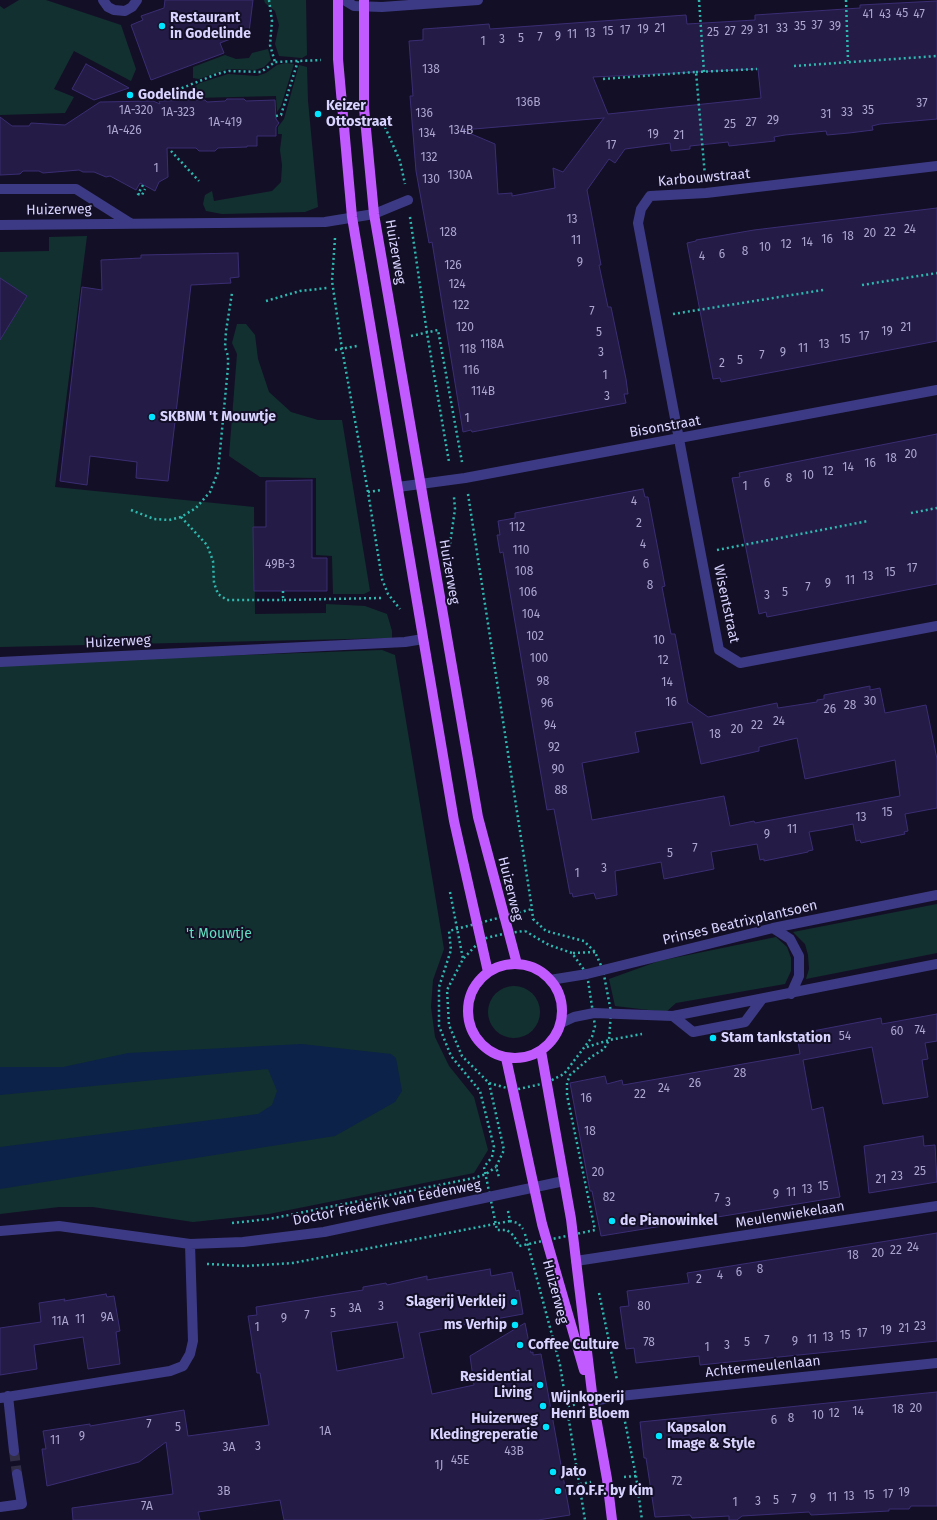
<!DOCTYPE html>
<html>
<head>
<meta charset="utf-8">
<style>
  body { margin:0 }
  canvas { display:block; background:#130f26 }
</style>
</head>
<body>
<canvas width="937" height="1520"></canvas>
<script>
const c = document.querySelector('canvas').getContext('2d');
c.lineJoin = 'round';
function fillPath(path, color) {
  c.fillStyle = color;
  c.fill(path, 'evenodd');
}
function toPath(rows) {
  const path = new Path2D();
  for (const r of rows) {
    if (r.length === 3) {
      path.moveTo(r[0] + r[2], r[1]);
      path.arc(r[0], r[1], r[2], 0, 2 * Math.PI);
      continue;
    }
    path.moveTo(r[0], r[1]);
    for (let i = 2; i < r.length; i += 2) path.lineTo(r[i], r[i + 1]);
  }
  return path;
}
function stroke(path, color, width, dash) {
  c.strokeStyle = color;
  c.lineWidth = width;
  c.lineCap = dash ? 'butt' : 'round';
  c.setLineDash(dash || []);
  c.stroke(path);
}
function write(font, color, halo, rows, align = 'center') {
  c.font = font + ' "Fira Sans",sans-serif';
  c.lineWidth = 4;
  c.setLineDash([]);
  c.textBaseline = 'middle';
  c.strokeStyle = halo;
  c.fillStyle = color;
  for (const [text, x, y, turn = 0] of rows) {
    c.save();
    c.translate(x, y);
    c.rotate((+turn || 0) * Math.PI / 180);
    c.textAlign = isNaN(turn) ? turn : align;
    if (halo) c.strokeText(text, 0, 0);
    c.fillText(text, 0, 0);
    c.restore();
  }
}
fillPath(toPath([
  [19,0,46,0,121,25,136,69,131,81,74,51,54,89,74,97,65,113,0,115,0,6,4,9],
  [264,0,306,0,307,55,302,58,279,56,275,44,279,25,275,11,265,3],
  [268,49,271,60,264,67,255,70,228,69,199,79,193,78,193,67,225,55,236,59,249,58,252,53],
  [286,63,294,64,281,106,277,112,276,96,194,98,194,87,200,83,228,74,257,76,266,73,277,65],
  [299,65,307,67,308,101,318,207,305,212,222,214,206,211,203,204,205,195,212,191,214,201,272,191,281,182,282,165,280,150,282,134,278,134,278,127,284,119],
  [87,236,55,487,254,507,255,614,326,613,326,604,365,606,387,614,392,631,392,638,0,647,0,252,49,251,49,237],
  [237,324,246,324,255,335,258,359,269,392,291,412,318,420,342,420,370,591,364,594,333,594,332,556,316,555,316,478,260,477,229,456,237,354,232,343],
  [382,650,395,655,444,949,433,980,431,1007,435,1037,449,1066,474,1097,488,1150,474,1173,269,1214,193,1222,93,1207,59,1207,0,1214,0,664],
  [937,904,937,953,806,979,809,969,808,955,805,944,793,932],
  [776,937,787,947,791,958,791,971,785,984,676,1003,666,1012,615,1006,609,979,659,961],
  [514,1012,26]
]), '#12302f');
fillPath(toPath([
  [302,1044,391,1054,396,1058,402,1091,395,1102,335,1136,0,1189,0,1147,258,1114,272,1105,277,1091,268,1069,0,1095,0,1067,63,1067,128,1053]
]), '#0c2248');
const building = toPath([
  [165,0,253,0,249,32,220,43,224,53,151,80,131,25,143,20,141,16,164,8,165,0],
  [937,1,937,119,880,124,872,126,873,130,849,133,827,135,826,131,785,135,774,137,775,141,729,146,728,142,690,146,690,149,671,151,670,143,625,149,615,163,609,159,587,190,601,265,599,265,608,307,611,307,626,379,628,394,624,394,626,403,472,432,471,430,463,432,432,242,429,243,416,171,410,96,413,96,409,41,423,40,423,29,452,27,489,24,490,29,686,15,687,24,755,20,755,15,860,8,860,5,937,1],
  [758,69,761,98,608,114,593,77,758,69],
  [604,118,563,172,553,168,555,188,512,196,512,193,498,194,495,144,462,130,604,118],
  [86,64,129,88,94,100,72,89,86,64],
  [227,99,244,99,246,101,275,100,276,119,279,123,276,127,276,136,257,136,257,146,247,146,247,147,218,148,215,151,199,151,196,148,167,148,168,177,159,182,155,191,140,183,136,190,110,176,106,177,94,172,83,172,79,170,43,173,39,171,23,171,20,174,0,175,0,117,12,126,29,126,31,123,65,125,100,102,153,101,160,104,159,101,205,100,207,102,225,101,227,99],
  [937,208,937,341,721,382,720,378,713,379,687,243,696,241,696,240,754,230,937,208],
  [238,253,239,277,230,278,231,283,191,285,168,481,136,478,137,462,90,456,87,485,60,481,82,287,102,290,101,260,141,258,141,255,238,253],
  [0,278,27,296,0,340,0,278],
  [937,434,937,584,767,617,766,612,759,614,732,478,740,477,739,473,937,434],
  [312,480,312,558,327,558,327,591,254,591,253,527,266,527,266,481,312,480],
  [643,489,645,497,648,497,665,586,662,587,671,634,675,634,688,703,708,717,777,703,778,708,817,702,817,700,824,699,824,695,870,686,870,690,880,688,885,713,926,705,937,759,937,808,905,814,908,831,904,832,905,834,861,843,860,840,856,841,853,824,833,828,809,832,813,850,808,851,808,852,764,861,764,859,760,860,757,844,711,852,714,869,664,879,661,862,615,871,617,895,596,899,594,893,573,897,572,893,570,894,554,809,547,810,503,552,500,553,497,535,500,535,498,521,515,518,515,513,643,489],
  [692,722,701,764,759,751,759,747,797,738,805,779,895,760,900,796,755,823,754,821,730,826,724,796,592,820,582,763,639,752,635,732,692,722],
  [937,1014,937,1041,925,1043,928,1059,922,1060,928,1097,883,1104,872,1047,803,1060,812,1110,823,1107,840,1197,601,1236,592,1191,590,1191,570,1083,605,1076,607,1084,622,1080,623,1085,800,1054,797,1034,881,1018,882,1024,937,1014],
  [923,1136,924,1146,935,1145,937,1182,869,1193,864,1146,923,1136],
  [937,1233,937,1341,700,1365,699,1356,636,1363,634,1348,626,1349,620,1307,629,1306,627,1291,689,1283,687,1273,937,1233],
  [490,1269,491,1276,512,1272,516,1291,519,1290,523,1314,419,1333,432,1394,474,1385,470,1356,525,1323,531,1353,533,1352,533,1355,541,1354,570,1515,538,1520,284,1520,280,1500,198,1512,200,1520,73,1520,72,1508,173,1494,166,1442,139,1462,47,1486,42,1449,46,1449,43,1431,90,1424,90,1426,184,1410,188,1436,269,1425,260,1373,257,1373,248,1316,257,1315,256,1307,363,1290,363,1287,386,1283,387,1285,427,1276,427,1280,490,1269],
  [397,1322,404,1358,337,1371,331,1332,397,1322],
  [106,1294,107,1297,114,1296,120,1331,116,1332,120,1364,88,1369,83,1337,34,1345,37,1369,0,1375,0,1328,41,1322,39,1303,65,1299,64,1301,106,1294],
  [937,1392,937,1506,911,1506,909,1509,889,1509,889,1511,811,1515,809,1512,742,1516,737,1520,729,1520,729,1516,692,1518,690,1515,655,1517,646,1458,644,1458,640,1422,937,1392]
]);
fillPath(building, '#241b47');
stroke(building, '#3b2d73', 1);
stroke(toPath([
  [14,1451,17,1474]
]), '#312d47', 10, [10, 5]);
stroke(toPath([
  [269,0,272,21,270,45,275,62],
  [699,0,704,72],
  [846,0,848,61],
  [794,66,937,56],
  [696,72,757,69],
  [603,79,696,72,705,176],
  [177,90,217,74,229,71,261,72,275,62,321,60],
  [276,116,281,115,298,61],
  [385,127,400,161,405,184],
  [171,151,199,181],
  [143,185,138,194,142,195,145,189],
  [410,217,427,333,449,462],
  [335,238,332,281,342,349,368,492,382,579,388,594,400,609],
  [862,285,937,273],
  [266,301,300,291,327,288],
  [673,314,823,290],
  [411,336,438,330,462,462],
  [335,350,357,346],
  [368,492,382,490],
  [468,494,532,909],
  [131,510,154,519,169,520,181,517,196,508,210,492,218,472,228,367,228,356,225,347,226,331,232,293],
  [911,513,937,508],
  [181,517,207,545,213,561,214,583,218,594,227,600,283,600],
  [450,544,455,509,454,497],
  [717,550,868,521],
  [283,591,283,600,381,598],
  [450,892,463,959],
  [532,909,533,919,546,931,584,941,595,952,603,970,611,1012,609,1040,604,1049,591,1057,570,1075,567,1083,567,1095,595,1230,519,1246,514,1236,507,1230,497,1230,484,1167,492,1157,494,1147,480,1091,451,1056,439,1026,439,987,451,950,449,931,532,909],
  [525,931,549,945,572,953,587,974,595,1026,592,1037,564,1074,546,1083,514,1090,489,1083,462,1056,449,1025,447,990,463,959,482,939,507,933,525,931],
  [573,953,596,952],
  [587,1047,609,1040,642,1034],
  [489,1083,504,1150,496,1167,499,1177],
  [508,1211,510,1221,518,1223,523,1229],
  [232,1223,269,1219,474,1178,486,1174,496,1167],
  [525,1234,560,1365,585,1520],
  [207,1264,246,1266,293,1263,510,1221],
  [599,1293,617,1380],
  [568,1406,577,1404],
  [623,1412,636,1476,642,1520],
  [624,1477,636,1476],
  [580,1484,591,1482]
]), '#2fb8b0', 2.5, [2, 3]);
stroke(toPath([
  [103,0,108,7,114,10,125,11,132,7,137,0],
  [344,0,354,6,382,7,478,0],
  [937,166,706,193,650,196,641,209,638,223,719,650,740,663,937,626],
  [0,189,76,189,130,223],
  [0,225,325,222,374,214,408,200],
  [398,487,465,478,937,390],
  [0,662,405,642,423,639],
  [773,928,790,939,799,956,799,976,791,994],
  [550,980,587,974,773,928,937,895],
  [673,1016,693,1032,745,1022,762,999],
  [561,1023,574,1017,594,1013,673,1016,937,964],
  [0,1231,59,1226,190,1244,243,1242,324,1232,564,1181],
  [576,1261,937,1206],
  [8,1396,14,1451],
  [0,1398,170,1371,183,1366,190,1354,193,1341,190,1244],
  [593,1401,620,1396,937,1363],
  [0,1507,22,1504,17,1474]
]), '#3d3a85', 10);
stroke(toPath([
  [338,0,338,59,352,217,454,821,488,972],
  [364,0,364,108,374,214,478,817,517,964],
  [515,1011,47],
  [541,1051,571,1219,593,1401,607,1479,612,1520],
  [506,1058,542,1224,584,1370]
]), '#c25bff', 10);
for (const [x, y, r, color] of [
  [162,26,4,"#00e5ff"],
  [130,95,4,"#00e5ff"],
  [318,114,4,"#00e5ff"],
  [152,417,4,"#00e5ff"],
  [713,1038,4,"#00e5ff"],
  [612,1221,4,"#00e5ff"],
  [514,1302,4,"#00e5ff"],
  [515,1325,4,"#00e5ff"],
  [520,1345,4,"#00e5ff"],
  [540,1385,4,"#00e5ff"],
  [543,1406,4,"#00e5ff"],
  [546,1427,4,"#00e5ff"],
  [659,1436,4,"#00e5ff"],
  [553,1472,4,"#00e5ff"],
  [558,1491,4,"#00e5ff"]
]) {
  const dot = new Path2D();
  dot.arc(x, y, r, 0, 2 * Math.PI);
  c.fillStyle = color;
  c.fill(dot);
  stroke(dot, '#130f26', 1.5);
}
write('12px', '#aca6d1', null, [
  ["45",902,14],
  ["41",868,15],
  ["43",885,15],
  ["47",919,15],
  ["37",817,26],
  ["35",800,27],
  ["39",835,27],
  ["21",660,29],
  ["33",782,29],
  ["19",643,30],
  ["31",763,30],
  ["17",625,31],
  ["29",747,31],
  ["15",608,32],
  ["27",730,32],
  ["25",713,33],
  ["13",590,34],
  ["11",572,35],
  ["9",558,37],
  ["7",540,38],
  ["5",521,39],
  ["3",502,40],
  ["1",483,42],
  ["138",431,70],
  ["136B",528,103],
  ["37",922,104],
  ["1A-320",136,111],
  ["35",868,111],
  ["1A-323",178,113],
  ["33",847,113],
  ["136",424,114],
  ["31",826,115],
  ["29",773,121],
  ["1A-419",225,123],
  ["27",751,123],
  ["25",730,125],
  ["1A-426",124,131],
  ["134B",461,131],
  ["134",427,134],
  ["19",653,135],
  ["21",679,136],
  ["17",611,146],
  ["132",429,158],
  ["1",156,169],
  ["130A",460,176],
  ["130",431,180],
  ["13",572,220],
  ["24",910,230],
  ["128",448,233],
  ["22",890,233],
  ["20",870,234],
  ["18",848,237],
  ["16",827,240],
  ["11",576,241],
  ["14",807,243],
  ["12",786,245],
  ["10",765,248],
  ["8",745,252],
  ["6",722,255],
  ["4",702,257],
  ["9",580,263],
  ["126",453,266],
  ["124",457,285],
  ["122",461,306],
  ["7",592,312],
  ["120",465,328],
  ["21",906,328],
  ["19",887,332],
  ["5",599,333],
  ["17",864,337],
  ["15",845,340],
  ["118A",492,345],
  ["13",824,345],
  ["11",803,349],
  ["118",468,350],
  ["3",601,353],
  ["9",783,353],
  ["7",762,356],
  ["5",740,361],
  ["2",722,364],
  ["116",471,371],
  ["1",605,376],
  ["114B",483,392],
  ["3",607,397],
  ["1",467,419],
  ["20",911,455],
  ["18",891,459],
  ["16",870,464],
  ["14",848,468],
  ["12",828,472],
  ["10",808,476],
  ["8",789,479],
  ["6",767,484],
  ["1",745,487],
  ["4",634,502],
  ["2",639,524],
  ["112",517,528],
  ["4",643,545],
  ["110",521,551],
  ["49B-3",280,565],
  ["6",646,565],
  ["17",912,569],
  ["108",524,572],
  ["15",890,573],
  ["13",868,577],
  ["11",850,581],
  ["9",828,584],
  ["8",650,586],
  ["7",808,588],
  ["106",528,593],
  ["5",785,593],
  ["3",767,596],
  ["104",531,615],
  ["102",535,637],
  ["10",659,641],
  ["100",539,659],
  ["12",663,661],
  ["98",543,682],
  ["14",667,683],
  ["30",870,702],
  ["16",671,703],
  ["96",547,704],
  ["28",850,706],
  ["26",830,710],
  ["24",779,722],
  ["94",550,726],
  ["22",757,726],
  ["20",737,730],
  ["18",715,735],
  ["92",554,748],
  ["90",558,770],
  ["88",561,791],
  ["15",887,813],
  ["13",861,818],
  ["11",792,830],
  ["9",767,835],
  ["7",695,849],
  ["5",670,854],
  ["3",604,869],
  ["1",577,874],
  ["74",920,1031],
  ["60",897,1032],
  ["54",845,1037],
  ["28",740,1074],
  ["26",695,1084],
  ["24",664,1089],
  ["22",640,1095],
  ["16",586,1099],
  ["18",590,1132],
  ["25",920,1172],
  ["20",598,1173],
  ["23",897,1177],
  ["21",881,1180],
  ["15",823,1187],
  ["13",807,1190],
  ["11",791,1193],
  ["9",776,1195],
  ["82",609,1198],
  ["7",717,1199],
  ["3",728,1203],
  ["24",913,1248],
  ["22",896,1251],
  ["20",878,1254],
  ["18",853,1256],
  ["8",760,1270],
  ["6",739,1273],
  ["4",720,1276],
  ["2",699,1280],
  ["3",381,1307],
  ["80",644,1307],
  ["3A",355,1309],
  ["5",333,1314],
  ["7",307,1316],
  ["9A",107,1318],
  ["9",284,1319],
  ["11",80,1320],
  ["11A",60,1322],
  ["23",920,1327],
  ["1",257,1328],
  ["21",904,1329],
  ["19",886,1331],
  ["17",862,1334],
  ["15",845,1336],
  ["13",828,1338],
  ["11",812,1340],
  ["7",767,1341],
  ["9",795,1342],
  ["78",649,1343],
  ["5",747,1343],
  ["3",727,1346],
  ["1",707,1348],
  ["20",916,1409],
  ["18",898,1410],
  ["14",858,1412],
  ["12",834,1414],
  ["10",818,1416],
  ["8",791,1419],
  ["6",774,1421],
  ["7",149,1425],
  ["5",178,1428],
  ["1A",325,1432],
  ["9",82,1437],
  ["11",55,1441],
  ["3",258,1447],
  ["3A",229,1448],
  ["43B",514,1452],
  ["45E",460,1461],
  ["1J",439,1466],
  ["72",677,1482],
  ["3B",224,1492],
  ["19",904,1493],
  ["17",888,1495],
  ["15",869,1496],
  ["13",849,1497],
  ["11",832,1498],
  ["9",813,1499],
  ["7",794,1500],
  ["5",776,1501],
  ["3",758,1502],
  ["1",735,1503],
  ["7A",147,1507]
]);
write('bold 14px', '#d9d4ff', '#130f26', [
  ["Restaurant",170,18],
  ["in Godelinde",170,34],
  ["Godelinde",138,95],
  ["Keizer",326,106],
  ["Ottostraat",326,122],
  ["SKBNM 't Mouwtje",160,417],
  ["Stam tankstation",721,1038],
  ["de Pianowinkel",620,1221],
  ["Slagerij Verkleij",506,1302,"right"],
  ["ms Verhip",507,1325,"right"],
  ["Coffee Culture",528,1345],
  ["Residential",532,1377,"right"],
  ["Living",532,1393,"right"],
  ["Wijnkoperij",551,1398],
  ["Henri Bloem",551,1414],
  ["Huizerweg",538,1419,"right"],
  ["Kledingreperatie",538,1435,"right"],
  ["Kapsalon",667,1428],
  ["Image & Style",667,1444],
  ["Jato",561,1472],
  ["T.O.F.F. by Kim",566,1491]
], 'left');
write('14px', '#d9d4ff', '#130f26', [
  ["Karbouwstraat",704,178,-5],
  ["Huizerweg",59,210,-1],
  ["Huizerweg",395,252,80],
  ["Bisonstraat",665,427,-10],
  ["Huizerweg",449,572,80],
  ["Wisentstraat",726,604,78],
  ["Huizerweg",118,642,-3],
  ["Huizerweg",510,889,76],
  ["Prinses Beatrixplantsoen",740,923,-13],
  ["Doctor Frederik van Eedenweg",387,1203,-11],
  ["Meulenwiekelaan",790,1215,-9],
  ["Huizerweg",555,1292,75],
  ["Achtermeulenlaan",763,1367,-6]
]);
write('14px', '#5fe0c0', '#130f26', [
  ["'t Mouwtje",219,934]
]);
</script>
</body>
</html>
